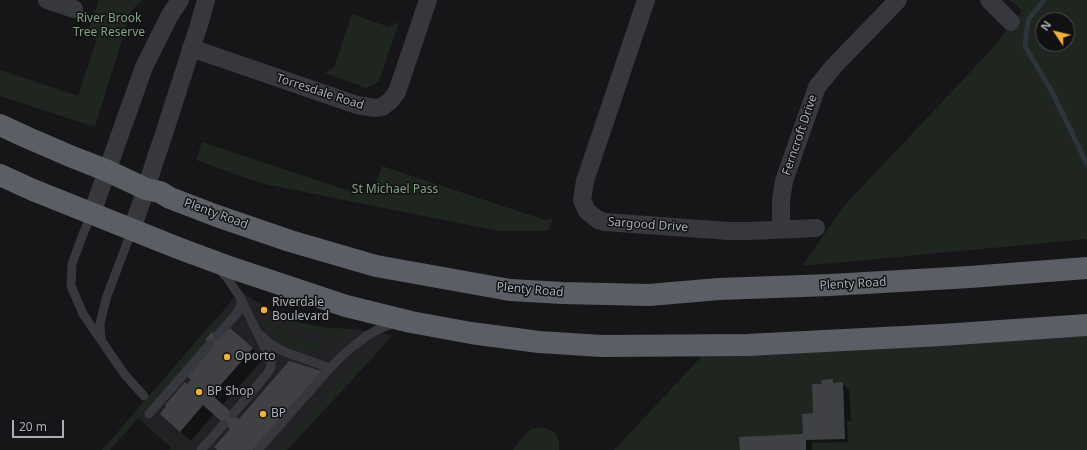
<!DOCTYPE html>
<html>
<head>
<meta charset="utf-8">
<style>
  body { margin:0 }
  #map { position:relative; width:1087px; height:450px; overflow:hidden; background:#161618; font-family:"Noto Sans",sans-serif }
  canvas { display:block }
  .north { position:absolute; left:1035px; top:12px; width:40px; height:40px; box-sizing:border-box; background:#111113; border:1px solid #4d4f55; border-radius:50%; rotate:305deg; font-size:11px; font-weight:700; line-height:16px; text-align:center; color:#a8adb8 }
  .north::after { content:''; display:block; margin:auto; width:14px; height:18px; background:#f2b134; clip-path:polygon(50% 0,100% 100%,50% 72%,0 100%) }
  .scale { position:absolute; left:12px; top:420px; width:52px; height:18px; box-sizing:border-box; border:2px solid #a8adb8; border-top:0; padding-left:5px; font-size:12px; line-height:14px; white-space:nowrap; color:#a8adb8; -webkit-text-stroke:3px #111113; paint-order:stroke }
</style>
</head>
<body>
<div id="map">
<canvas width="1087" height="450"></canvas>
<div class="north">N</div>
<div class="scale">20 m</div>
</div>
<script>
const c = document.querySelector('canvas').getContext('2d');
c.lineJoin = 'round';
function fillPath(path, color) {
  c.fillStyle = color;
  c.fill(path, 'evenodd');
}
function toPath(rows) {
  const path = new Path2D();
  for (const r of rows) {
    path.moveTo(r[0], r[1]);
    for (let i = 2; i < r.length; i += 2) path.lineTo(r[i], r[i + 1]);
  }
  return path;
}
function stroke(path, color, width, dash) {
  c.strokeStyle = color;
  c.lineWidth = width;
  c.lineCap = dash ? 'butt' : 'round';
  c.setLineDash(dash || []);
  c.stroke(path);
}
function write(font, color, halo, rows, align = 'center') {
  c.font = font + ' "Noto Sans",sans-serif';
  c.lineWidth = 3;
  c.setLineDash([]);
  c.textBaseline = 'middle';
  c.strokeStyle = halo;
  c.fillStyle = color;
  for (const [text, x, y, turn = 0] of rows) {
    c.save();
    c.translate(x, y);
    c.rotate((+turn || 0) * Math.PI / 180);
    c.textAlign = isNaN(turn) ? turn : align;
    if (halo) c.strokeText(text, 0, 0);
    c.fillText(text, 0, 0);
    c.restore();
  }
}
fillPath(toPath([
  [240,291,268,309,301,323,328,328,351,329,393,335,287,450,174,450,133,414]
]), '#222225');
fillPath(toPath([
  [99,0,142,0,131,11,95,127,0,96,0,70,78,96,96,42,94,35,87,34],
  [1010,0,1087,0,1087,239,802,266,844,206,991,50,1022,11],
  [1043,20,1067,20,1067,44,1043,44],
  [352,14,389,27,399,22,379,82,366,88,325,73,334,67],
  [202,142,359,194,374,188,382,166,545,220,553,218,548,231,499,231,260,183,196,160],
  [225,309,231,311,225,320,110,450,102,450],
  [283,316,301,323,328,328,351,329,354,331,354,333,344,339,293,327,281,321],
  [259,318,292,335,332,344,312,351,298,351,292,349,276,339],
  [1087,331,1087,450,614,450,702,356],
  [369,353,376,354,287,450,277,450,350,370],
  [150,424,179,450,170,450,172,447,148,427],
  [543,427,551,430,556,434,559,441,559,450,513,450,520,440,531,429]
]), '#1e261f');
fillPath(toPath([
  [230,329,263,359,222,406,259,450,218,450,231,429,214,414,191,441,171,424,188,385,220,340],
  [832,380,836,384,842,383,849,390,851,421,847,421,848,442,812,443,812,450,741,450,804,434,814,414,823,385]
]), '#0007');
stroke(toPath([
  [1044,0,1028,20,1025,46,1052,92,1087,164]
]), '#2c353c', 5);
fillPath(toPath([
  [230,328,253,348,212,395,239,419,289,361,322,371,253,450,217,450,214,447,230,429,203,405,180,432,160,414,166,406,165,405,185,382,187,384,191,380,187,376,213,347,205,340,212,332,220,339],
  [833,379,833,383,843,382,845,439,806,440,806,450,740,450,739,437,803,434,802,414,813,413,812,384,822,384,821,380]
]), '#404145');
stroke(toPath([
  [92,214,83,234,72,264,71,286,83,314,125,375,144,396],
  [220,270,228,279,240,297,271,361,271,367,267,374,233,414],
  [217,336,238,312,242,301],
  [262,336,272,345,285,352,330,368],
  [101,339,100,324,103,311,107,296,132,230],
  [149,414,210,344],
  [201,450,224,424],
  [258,450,330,368,345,353,365,337,377,330,396,322]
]), '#37383d', 9);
stroke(toPath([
  [47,0,74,9],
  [646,0,585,181,582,200,587,211,598,220,605,222,729,231,750,231,816,228],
  [989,0,1011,22],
  [191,48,357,105,375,108,382,107,390,101,397,92,428,0],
  [92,213,144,67,170,15,180,0],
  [132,229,146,189,157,154,160,146,199,25,206,0],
  [781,229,781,200,784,181,817,87,834,66,898,0]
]), '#37383d', 18);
stroke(toPath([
  [0,125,26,137,70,156,108,171,146,189,160,192,170,198,217,216,290,241,376,266,510,290,562,293,649,295,719,289,830,285,970,277,1087,268],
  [0,175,33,190,178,248,232,268,346,306,411,322,471,333,539,342,602,346,747,345,942,335,1087,325]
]), '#5b5e65', 22);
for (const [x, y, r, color] of [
  [264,310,4,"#f2b134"],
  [227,357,4,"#f2b134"],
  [199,392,4,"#f2b134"],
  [263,414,4,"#f2b134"]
]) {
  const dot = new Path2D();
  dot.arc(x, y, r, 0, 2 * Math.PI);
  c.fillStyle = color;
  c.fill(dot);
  stroke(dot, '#111113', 1.5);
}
write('12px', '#7fa381', '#111113', [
  ["River Brook",109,19],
  ["Tree Reserve",109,33],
  ["St Michael Pass",395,190]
]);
write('12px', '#a8adb8', '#111113', [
  ["Torresdale Road",320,92,18],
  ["Ferncroft Drive",800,135,-71],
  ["Plenty Road",216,214,20],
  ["Sargood Drive",648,225,4],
  ["Plenty Road",853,284,-3],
  ["Plenty Road",530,290,5]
]);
write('12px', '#a8adb8', '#111113', [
  ["Riverdale",272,303],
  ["Boulevard",272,317],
  ["Oporto",235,357],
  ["BP Shop",207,392],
  ["BP",271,414]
], 'left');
</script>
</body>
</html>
